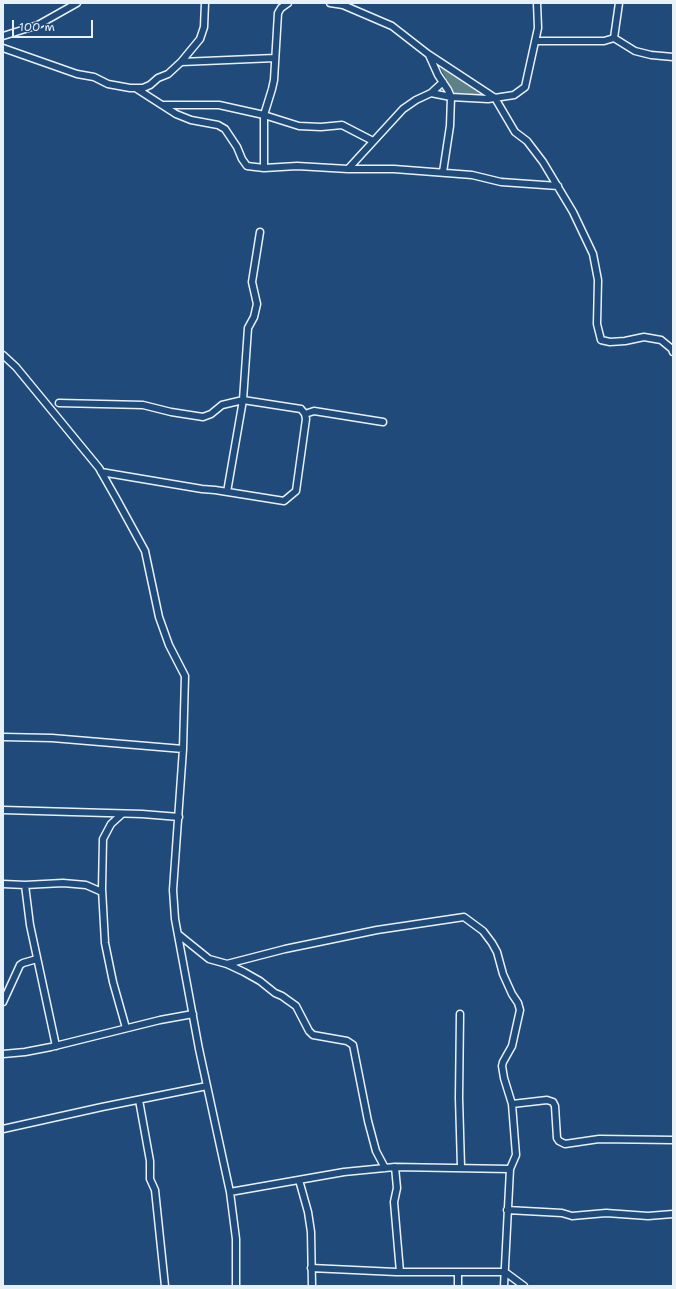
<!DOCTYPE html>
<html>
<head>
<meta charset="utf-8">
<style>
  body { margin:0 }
  #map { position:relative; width:676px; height:1289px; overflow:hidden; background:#1f4a7a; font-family:"Shantell Sans",sans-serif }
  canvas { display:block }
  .frame { position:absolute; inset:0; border:4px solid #e8f1f8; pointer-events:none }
  .scale { position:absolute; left:12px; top:20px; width:81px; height:18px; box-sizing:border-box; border:2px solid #e8f1f8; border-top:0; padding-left:5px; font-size:12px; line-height:14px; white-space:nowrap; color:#e8f1f8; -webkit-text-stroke:3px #1f4a7a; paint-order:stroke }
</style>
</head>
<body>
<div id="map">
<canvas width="676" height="1289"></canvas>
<div class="frame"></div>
<div class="scale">100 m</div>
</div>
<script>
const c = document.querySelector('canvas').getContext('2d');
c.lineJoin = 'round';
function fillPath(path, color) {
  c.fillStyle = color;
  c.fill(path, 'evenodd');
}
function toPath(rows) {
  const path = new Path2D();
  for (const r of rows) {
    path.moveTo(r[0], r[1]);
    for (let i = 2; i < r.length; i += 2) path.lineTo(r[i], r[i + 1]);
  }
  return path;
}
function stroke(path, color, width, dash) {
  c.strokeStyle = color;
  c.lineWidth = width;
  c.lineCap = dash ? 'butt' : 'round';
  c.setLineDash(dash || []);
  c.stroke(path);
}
fillPath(toPath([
  [440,67,484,95,454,93]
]), '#5d8186');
const street = toPath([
  [330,3,343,5,392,26,428,54,495,98,515,132,527,141,543,162,573,212,593,254,598,280,597,324,601,340,610,342,625,341,644,337,661,340,672,349,673,352],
  [3,36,38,25,77,3],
  [614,38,635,51,651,55,673,57],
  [535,41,604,41,614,38,619,3],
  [3,48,77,74,94,77,108,84,130,88,143,88,150,85,158,78,168,74,181,62,200,39,204,27,205,3],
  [429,55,438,75,448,90,451,97,450,126,443,172],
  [181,62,275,58],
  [137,89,176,114,191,120,218,125,225,129,237,147,242,159,247,166,264,168,297,166,348,169,394,169,472,175,501,182,558,186],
  [431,93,451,97,488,99,514,95,525,87,538,28,537,3],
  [164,105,219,105,264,115,299,126,321,127,342,125,373,141],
  [264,168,264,115,272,89,274,80,278,13,281,8,288,3],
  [348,169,403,109,416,100,431,93,443,82],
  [3,355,16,367,99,468,116,498,145,551,159,617,169,645,185,676,183,749,173,890,175,919,199,1049,230,1192,236,1239,236,1286],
  [59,403,143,405,171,412,203,417,211,414,222,405,243,400,301,409,305,414,306,419,296,491,284,501,215,490,202,489,101,472],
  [305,414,314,411,383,422],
  [227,492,243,400,248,328,254,317,257,304,252,282,260,232],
  [3,737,52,738,183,749],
  [3,810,142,814,179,817],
  [122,814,111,824,103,839,102,889,105,943,113,982,126,1028],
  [3,884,25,885,63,883,86,885,102,892],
  [25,885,30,925,56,1046],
  [178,934,209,959,227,964,244,972,260,981,275,993,282,996,296,1006,309,1031,313,1035,347,1041,353,1045,368,1121,376,1151,385,1168],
  [227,964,285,949,377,930,464,917,483,931,492,943,497,952,503,974,512,994,518,1003,520,1010,512,1046,503,1062,502,1066,504,1078,512,1104,516,1155,510,1169,504,1286],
  [3,1002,20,965,23,963,37,959],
  [460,1014,459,1098,461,1167],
  [3,1054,25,1052,51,1047,160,1020,193,1014],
  [139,1100,150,1161,150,1179,155,1190,165,1286],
  [512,1104,547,1100,553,1102,555,1106,557,1138,559,1141,565,1144,599,1139,673,1140],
  [3,1129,102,1107,207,1086],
  [395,1167,397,1188,394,1202,400,1272],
  [299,1180,308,1212,311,1232,312,1286],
  [230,1192,344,1172,395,1167,510,1169],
  [507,1210,562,1213,572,1216,606,1213,648,1216,673,1214],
  [311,1268,396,1272,505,1272,524,1286],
  [458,1286,458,1272]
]);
stroke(street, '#e8f1f8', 9);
stroke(street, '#1f4a7a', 6);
</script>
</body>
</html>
